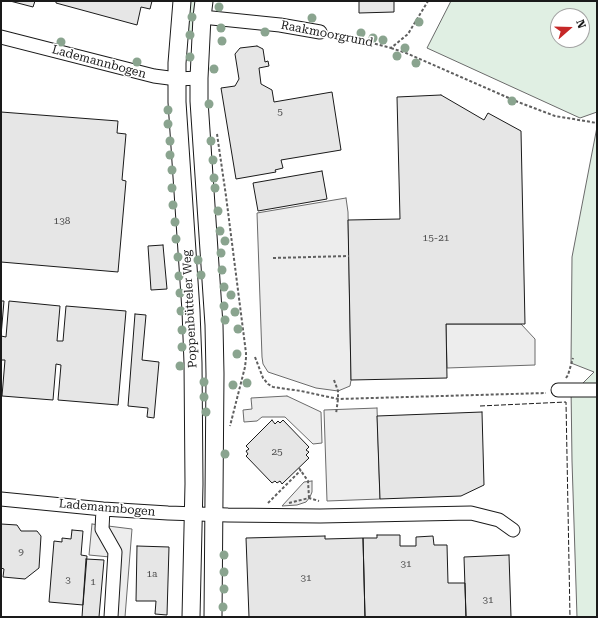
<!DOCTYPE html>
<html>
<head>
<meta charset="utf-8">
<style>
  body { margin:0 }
  #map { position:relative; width:598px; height:618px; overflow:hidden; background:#fff; font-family:"Roboto Serif",serif }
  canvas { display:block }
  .frame { position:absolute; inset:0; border:2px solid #1a1a1a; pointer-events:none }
  .north { position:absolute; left:550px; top:8px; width:40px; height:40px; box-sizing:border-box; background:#fff; border:1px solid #a3a3a3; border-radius:50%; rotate:70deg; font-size:11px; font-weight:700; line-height:16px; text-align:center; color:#1a1a1a }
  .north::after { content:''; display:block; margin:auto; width:14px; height:18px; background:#c62828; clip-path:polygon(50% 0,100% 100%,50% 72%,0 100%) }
</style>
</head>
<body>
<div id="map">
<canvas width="598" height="618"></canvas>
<div class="frame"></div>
<div class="north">N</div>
</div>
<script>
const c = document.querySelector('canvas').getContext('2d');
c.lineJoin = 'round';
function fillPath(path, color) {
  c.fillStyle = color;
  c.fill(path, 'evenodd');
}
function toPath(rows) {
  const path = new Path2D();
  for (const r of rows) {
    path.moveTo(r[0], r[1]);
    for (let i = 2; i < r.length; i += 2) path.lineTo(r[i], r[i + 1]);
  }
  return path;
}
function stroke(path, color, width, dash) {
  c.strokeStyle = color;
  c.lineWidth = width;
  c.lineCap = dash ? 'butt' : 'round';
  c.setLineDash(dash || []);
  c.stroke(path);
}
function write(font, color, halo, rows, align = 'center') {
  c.font = font + ' "Roboto Serif",serif';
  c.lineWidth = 3;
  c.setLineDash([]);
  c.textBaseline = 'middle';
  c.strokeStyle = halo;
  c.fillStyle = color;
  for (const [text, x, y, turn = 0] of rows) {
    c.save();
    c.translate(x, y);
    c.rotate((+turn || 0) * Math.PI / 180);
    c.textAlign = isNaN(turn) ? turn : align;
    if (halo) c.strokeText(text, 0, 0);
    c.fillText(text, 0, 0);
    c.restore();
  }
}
const green = toPath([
  [189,1,197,1,193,37,186,35,189,1],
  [451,1,597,1,597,112,580,118,427,48,451,1],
  [558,16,582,16,582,40,558,40,558,16],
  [597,127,597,617,577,617,572,461,571,387,578,388,594,372,571,363,572,257,597,127]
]);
fillPath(green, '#e0efe3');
stroke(green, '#6a6a6a', 1);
const parking = toPath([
  [346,198,348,212,351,380,350,386,338,391,316,388,268,372,263,364,262,357,257,213,346,198],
  [446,324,521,324,535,339,535,365,447,368,446,324],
  [287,396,321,412,322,443,313,444,285,417,262,417,257,421,244,422,243,410,252,409,251,398,287,396],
  [377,408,380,499,327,501,324,410,377,408],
  [312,481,312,492,310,497,306,502,297,505,282,506,304,482,312,481],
  [92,524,132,529,125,617,106,617,110,557,89,555,92,524]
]);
fillPath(parking, '#ededed');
stroke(parking, '#6a6a6a', 1);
const building = toPath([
  [10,1,35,1,33,7,10,1],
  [56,1,152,1,150,9,141,7,137,25,56,3,56,1],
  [359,1,394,1,394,12,359,13,359,1],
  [257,46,263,49,265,62,268,61,269,66,259,68,261,84,272,90,274,102,332,92,341,150,281,160,283,168,275,170,276,172,236,179,221,88,235,86,239,79,235,54,240,48,257,46],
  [441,95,484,120,488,113,521,131,525,324,446,324,447,378,351,380,348,220,400,219,397,97,441,95],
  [1,112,118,121,117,133,126,134,122,180,126,181,118,272,1,262,1,112],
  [322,171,327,199,258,211,253,183,322,171],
  [163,245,167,289,151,290,148,246,163,245],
  [1,301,4,301,1,336,6,337,9,301,60,306,57,341,63,341,66,306,126,311,118,405,58,400,61,365,56,364,53,400,2,396,5,360,1,360,1,301],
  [135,314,146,315,142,360,159,362,154,418,147,417,148,408,128,406,135,314],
  [482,412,484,485,461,496,380,499,377,416,482,412],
  [272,420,275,424,278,421,280,423,283,420,309,447,306,450,309,452,306,455,309,458,282,484,280,481,277,483,275,481,272,483,246,456,248,454,246,451,249,449,246,446,272,420],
  [1,524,17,525,21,531,37,531,41,536,39,568,25,579,3,577,4,569,1,568,1,524],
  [72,530,83,531,81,555,87,556,83,605,49,602,54,541,62,542,62,538,71,539,72,530],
  [377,535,400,535,400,546,416,546,416,537,433,536,434,545,447,545,448,583,465,583,466,617,365,617,363,538,377,538,377,535],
  [325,536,325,539,363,538,365,617,249,617,246,538,325,536],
  [137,546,169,547,167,615,155,614,156,601,136,601,137,546],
  [509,555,511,617,466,617,464,557,509,555],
  [86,559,104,560,99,617,82,617,86,559]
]);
fillPath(building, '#e6e6e6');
stroke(building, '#1a1a1a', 1);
const minor = toPath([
  [202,17,280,25,320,32],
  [1,37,154,76,177,79,199,78],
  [558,390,597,390],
  [1,499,103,509,168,513,228,515,320,516,471,513,499,520,513,530],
  [103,509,102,529,115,552,111,617]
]);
const major = toPath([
  [182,1,177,63,177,102,191,311,193,363,194,484,191,617],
  [204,1,202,17,199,78,199,101,214,325,215,374,213,617]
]);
stroke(minor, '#1a1a1a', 15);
stroke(major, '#1a1a1a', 19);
stroke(toPath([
  [331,34,353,38,391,48,408,34,428,1],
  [391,48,406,53,518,102,555,116,597,123],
  [217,134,226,196,246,353,246,358,245,367,230,426],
  [273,258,349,256],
  [255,357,263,378,268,384,273,387,301,391,338,399,546,393],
  [566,378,568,375,573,358],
  [334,380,338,391,338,399,336,414],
  [299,468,308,481,309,498],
  [268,503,301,470],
  [289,503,309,498,319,501]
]), '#5f5f5f', 2, [3, 2]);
stroke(minor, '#fff', 13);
stroke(major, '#fff', 17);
stroke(toPath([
  [480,406,566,402,570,617]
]), '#1a1a1a', 1, [5, 2]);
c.fillStyle = '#8aa48f';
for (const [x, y] of [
  [219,7],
  [192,17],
  [312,18],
  [419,22],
  [221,28],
  [265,32],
  [361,33],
  [190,35],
  [373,38],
  [383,40],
  [222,41],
  [61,42],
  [405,48],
  [397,56],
  [190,57],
  [137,62],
  [416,63],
  [214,69],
  [512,101],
  [209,104],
  [168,110],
  [168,124],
  [170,141],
  [211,141],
  [170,155],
  [213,160],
  [172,170],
  [214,178],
  [172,188],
  [215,188],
  [173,205],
  [218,211],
  [175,222],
  [220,231],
  [176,239],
  [225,241],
  [221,253],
  [178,257],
  [198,260],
  [222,270],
  [201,275],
  [179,276],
  [224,287],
  [180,293],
  [231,295],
  [224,306],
  [181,311],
  [235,312],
  [225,320],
  [238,329],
  [182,330],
  [182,347],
  [237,354],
  [180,366],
  [204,382],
  [247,383],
  [233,385],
  [204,397],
  [206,412],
  [225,454],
  [224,555],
  [224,572],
  [224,589],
  [223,607]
]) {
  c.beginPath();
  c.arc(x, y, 4.5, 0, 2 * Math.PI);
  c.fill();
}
write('10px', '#4d4d4d', null, [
  ["5",280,112],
  ["138",62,221],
  ["15-21",436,238],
  ["25",277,452],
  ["9",21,552],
  ["31",406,564],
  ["1a",152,574],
  ["31",306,578],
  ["3",68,580],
  ["1",93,582],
  ["31",488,600]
]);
write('12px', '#1a1a1a', '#fff', [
  ["Raakmoorgrund",327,34,11],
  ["Lademannbogen",99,62,15],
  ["Poppenbütteler Weg",190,309,-93],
  ["Lademannbogen",107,508,5]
]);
</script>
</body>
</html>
